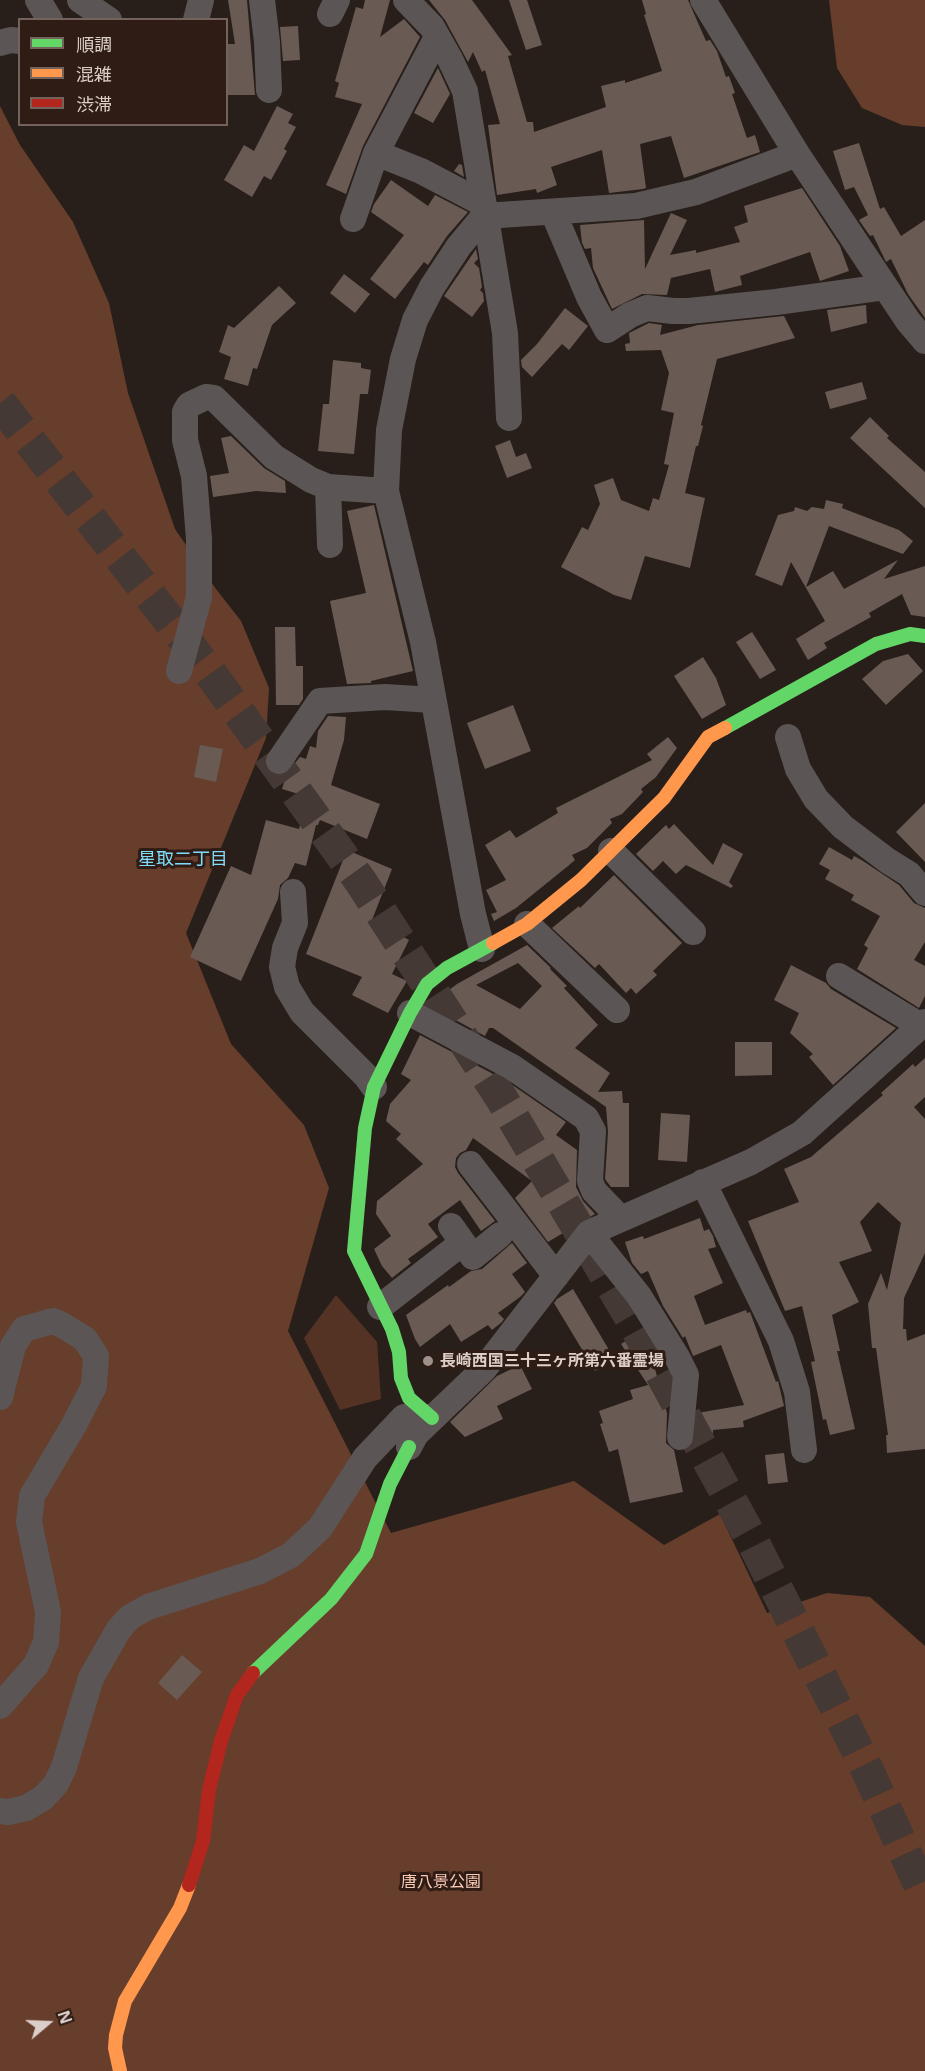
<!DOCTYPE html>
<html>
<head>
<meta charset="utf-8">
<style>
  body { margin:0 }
  #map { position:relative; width:925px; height:2071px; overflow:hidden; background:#291f1a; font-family:"Open Sans","Noto Sans JP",sans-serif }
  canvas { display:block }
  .legend { position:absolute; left:18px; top:18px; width:210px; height:108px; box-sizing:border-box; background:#2f1c14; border:2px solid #74635c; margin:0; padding:8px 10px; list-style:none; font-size:18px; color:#dccec9 }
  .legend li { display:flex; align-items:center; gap:12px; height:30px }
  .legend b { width:30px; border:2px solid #74635c }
  .north { position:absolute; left:18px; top:1993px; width:60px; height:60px; -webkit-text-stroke:4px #2f1c14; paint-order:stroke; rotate:71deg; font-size:16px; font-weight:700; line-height:24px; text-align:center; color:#dccec9 }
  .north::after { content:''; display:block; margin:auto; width:21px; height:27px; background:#dccec9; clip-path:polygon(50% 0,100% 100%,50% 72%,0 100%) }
</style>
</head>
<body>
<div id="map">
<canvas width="925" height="2071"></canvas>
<ul class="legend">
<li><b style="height:8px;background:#63d668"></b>順調</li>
<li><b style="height:8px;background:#ff974d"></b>混雑</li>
<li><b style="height:8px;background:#b3261e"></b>渋滞</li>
</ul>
<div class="north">N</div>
</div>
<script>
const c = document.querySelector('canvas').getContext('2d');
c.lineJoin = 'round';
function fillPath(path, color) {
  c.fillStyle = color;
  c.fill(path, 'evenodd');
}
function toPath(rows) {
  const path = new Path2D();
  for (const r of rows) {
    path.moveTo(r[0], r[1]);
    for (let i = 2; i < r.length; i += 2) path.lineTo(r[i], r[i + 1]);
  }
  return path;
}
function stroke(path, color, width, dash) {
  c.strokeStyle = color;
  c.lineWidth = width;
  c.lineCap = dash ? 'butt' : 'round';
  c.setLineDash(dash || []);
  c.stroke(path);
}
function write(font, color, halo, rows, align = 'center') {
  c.font = font + ' "Open Sans","Noto Sans JP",sans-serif';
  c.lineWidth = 6;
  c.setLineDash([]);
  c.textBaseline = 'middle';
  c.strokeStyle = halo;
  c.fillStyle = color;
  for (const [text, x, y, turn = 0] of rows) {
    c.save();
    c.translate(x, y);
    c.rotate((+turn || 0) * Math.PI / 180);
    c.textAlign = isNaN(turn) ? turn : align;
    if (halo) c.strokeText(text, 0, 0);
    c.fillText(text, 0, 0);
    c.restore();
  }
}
fillPath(toPath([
  [336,1295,377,1342,381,1399,340,1410,304,1338]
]), '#543224');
fillPath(toPath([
  [829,0,925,0,925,127,902,125,862,108,837,68],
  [0,106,20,145,73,222,109,303,128,393,175,529,216,589,241,621,269,688,266,738,186,933,231,1044,304,1125,329,1188,288,1331,391,1533,574,1481,664,1545,720,1514,767,1613,827,1593,870,1597,925,1646,925,2071,0,2071]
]), '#673d2c');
fillPath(toPath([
  [228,0,247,0,255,95,226,95,226,44,235,44],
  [365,0,390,0,380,37,404,19,420,37,363,146,346,194,326,185,362,104,335,97,339,83,335,81,356,7,363,9],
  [429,0,472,0,512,55,508,56,527,122,533,122,534,132,606,107,601,86,625,80,625,83,662,71,644,15,646,14,642,0,688,0,706,41,710,40,717,51,726,77,729,76,735,93,732,94,747,138,755,135,760,152,684,178,671,136,640,144,646,188,643,189,609,193,602,150,551,167,557,185,537,193,536,189,497,195,488,125,500,124,485,70,482,72,473,52,468,62,445,20],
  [509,0,527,0,542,45,526,50],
  [298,26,300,60,283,61,280,27],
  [438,68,450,94,433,123,414,113],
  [277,106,293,114,288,123,296,127,284,149,287,151,271,180,264,176,252,197,224,180,244,145,254,151],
  [859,143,880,209,884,207,901,236,925,220,925,318,908,294,891,259,886,262,873,235,870,236,859,220,868,215,854,187,845,190,833,151],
  [459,164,462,165,464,177,454,171],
  [391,180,428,206,435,195,468,212,447,236,428,265,424,262,395,299,370,279,404,235,371,212,374,204],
  [802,188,840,246,849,271,820,281,810,252,740,276,742,285,715,292,710,269,671,278,667,295,642,294,612,309,593,268,591,248,585,249,582,243,580,225,644,220,645,269,671,213,687,220,670,255,696,250,696,253,740,242,734,227,748,222,744,206],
  [476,249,478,259,474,263,479,268,482,287,480,290,483,293,484,301,472,317,444,296],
  [344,274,370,294,355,313,330,293],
  [279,286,296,303,272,325,257,369,253,368,248,386,224,379,231,357,219,352,228,325,234,328],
  [866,305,867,323,831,332,827,310],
  [565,308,588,326,569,350,562,344,532,377,522,367,521,360,537,344],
  [784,316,795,338,717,359,701,425,703,426,698,446,696,446,685,493,705,498,690,568,645,556,631,600,614,595,561,567,582,527,588,530,600,504,594,485,613,478,621,500,649,511,653,498,659,500,669,465,664,464,674,413,661,410,669,373,661,350,626,351,625,344,630,343,629,333,649,323,662,325,660,335,698,325],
  [333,360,361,363,361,368,371,370,368,394,360,394,354,454,318,451,323,404,329,404],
  [862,382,867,399,830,409,825,392],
  [870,417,889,436,887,438,925,472,925,508,850,438],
  [231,436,264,468,285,481,286,493,256,491,213,497,210,476,229,473,221,438],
  [510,440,516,457,526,453,532,468,507,478,495,446],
  [826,500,843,504,842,508,899,530,913,541,903,554,829,526,806,587,833,571,844,589,898,560,884,579,925,566,925,617,911,615,902,594,869,613,871,617,824,643,827,648,808,660,796,639,825,621,791,562,782,586,755,575,778,515,794,511,795,507,807,511,812,507,824,509],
  [374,505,413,671,371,681,371,683,347,684,330,601,366,593,347,511],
  [275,627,295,627,296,666,303,666,303,699,299,705,276,705],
  [752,632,776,670,760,679,736,642],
  [908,654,923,671,886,705,862,679,883,661],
  [703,657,716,678,726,705,702,719,674,676],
  [513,705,531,751,485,769,467,723],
  [328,716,346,717,344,740,331,785,380,804,367,839,320,820,318,825,316,825,306,866,295,863,288,878,280,885,278,899,241,981,190,957,231,866,251,875,266,820,299,829,308,797,282,789,287,773,300,757,306,759,310,746,316,748,318,731],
  [668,737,677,748,656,777,641,789,643,792,622,814,610,819,612,823,587,848,572,855,575,860,568,866,516,908,494,921,491,914,497,912,486,890,506,880,485,845,510,830,516,838,558,813,556,808,652,760,647,754],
  [200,745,223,749,216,782,194,777],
  [925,803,925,862,896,832],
  [674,824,713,865,723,843,743,854,729,882,733,886,731,888,686,865,676,874,663,861,653,871,636,854,666,825,669,829],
  [829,847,852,860,854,856,863,861,899,885,914,903,925,908,925,942,914,960,925,966,925,996,919,1008,857,969,868,948,864,945,880,916,851,900,854,895,825,879,830,870,819,864],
  [347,850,392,869,372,920,409,940,392,974,407,981,388,1013,352,995,362,977,306,954],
  [614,875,682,943,653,971,657,975,636,994,631,988,626,993,599,964,595,968,552,928,579,906,580,908],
  [527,945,551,968,550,969,567,986,564,988,598,1025,575,1048,610,1073,598,1092,622,1091,623,1103,629,1103,629,1187,611,1187,605,1179,608,1132,606,1107,493,1028,489,1028,485,1036,439,1011,435,1007,441,996,457,984],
  [518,963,542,986,520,1009,476,985],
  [791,965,826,983,831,989,896,1028,833,1085,809,1057,813,1054,790,1033,799,1013,774,1000],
  [420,1035,508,1082,566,1122,556,1135,577,1150,576,1187,583,1201,595,1214,548,1242,515,1198,532,1181,473,1138,466,1150,460,1153,456,1158,455,1167,458,1173,495,1221,481,1231,460,1200,428,1224,438,1237,408,1259,411,1263,392,1278,382,1266,374,1249,391,1236,376,1214,377,1201,423,1164,396,1139,401,1134,386,1121,390,1104,411,1080,401,1074],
  [735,1042,772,1042,772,1075,735,1076],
  [925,1058,925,1097,914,1107,925,1119,925,1253,904,1298,903,1329,906,1329,907,1341,925,1334,925,1449,887,1453,886,1435,888,1435,876,1348,872,1348,868,1304,881,1273,887,1290,901,1223,878,1202,860,1222,872,1251,839,1262,859,1302,832,1315,840,1351,837,1351,855,1429,830,1435,826,1419,823,1420,811,1362,815,1361,802,1306,785,1311,748,1221,799,1202,784,1169,811,1157,883,1095,881,1093,913,1064,915,1067],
  [661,1113,690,1115,687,1162,658,1160],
  [700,1218,704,1231,709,1229,713,1236,716,1247,708,1249,723,1283,694,1296,705,1325,746,1310,747,1313,750,1312,776,1382,778,1381,784,1406,743,1421,744,1427,713,1430,713,1433,695,1435,697,1413,744,1405,721,1345,693,1356,685,1336,683,1338,663,1306,648,1271,641,1274,632,1263,625,1242,643,1236,644,1239],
  [512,1243,527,1263,512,1274,525,1292,520,1297,498,1313,504,1319,502,1322,492,1330,488,1325,461,1342,450,1324,420,1347,415,1339,406,1315,448,1285,449,1287,471,1271,482,1269],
  [573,1289,615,1360,595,1371,554,1303,557,1299],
  [643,1330,658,1355,652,1358,667,1413,666,1443,674,1450,683,1492,630,1503,618,1449,609,1452,600,1424,603,1423,599,1411,633,1399,630,1390,648,1385,621,1344],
  [520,1365,532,1389,497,1406,503,1419,465,1437,450,1422,497,1376],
  [784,1453,788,1482,768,1484,765,1455],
  [182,1655,202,1672,177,1700,158,1683]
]), '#695a54');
stroke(toPath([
  [0,403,208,670,361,882,502,1099,631,1318,752,1540,865,1765,925,1896]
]), '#443934', 33, [33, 16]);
stroke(toPath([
  [38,0,50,20],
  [80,0,109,20],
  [262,0,267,42,269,90],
  [406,0,432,27,450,59,465,91,505,333,509,418],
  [703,0,797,154,908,321,925,341],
  [330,14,337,0],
  [196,20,201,0],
  [0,43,11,40,20,41],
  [376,153,421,171,482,203],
  [553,212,589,297,607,330,630,315,647,308,673,311,689,311,776,302,885,287],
  [353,219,376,153,437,37],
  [328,487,330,545],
  [179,671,199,597,199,539,194,476,185,440,185,412,189,405,206,397,214,398,274,457,311,480,328,487,386,491],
  [788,737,798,769,816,799,843,827,888,861,909,874,925,893],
  [279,761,320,701,385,697,433,700],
  [611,851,693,932],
  [293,892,295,923,285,948,282,967,287,987,302,1012,366,1076,374,1087],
  [527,924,617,1010],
  [482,949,473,914,423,642,386,491,389,430,403,359,415,320,432,287,459,246,484,216,636,206,696,192,797,154],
  [839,976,921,1026],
  [410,1013,512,1067,586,1118,593,1131,590,1181,594,1191,621,1219],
  [470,1164,556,1276],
  [703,1182,781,1341,797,1392,804,1450],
  [451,1226,473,1257,500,1235],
  [589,1233,639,1296,677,1357,686,1375,680,1437],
  [380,1307,462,1243],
  [0,1397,13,1346,24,1329,53,1321,62,1325,85,1339,96,1356,94,1386,74,1425,32,1496,29,1522,48,1612,46,1642,36,1665,0,1706],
  [409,1447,416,1434,484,1369,589,1233,751,1162,802,1133,925,1022],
  [0,1811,8,1812,26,1808,43,1798,56,1784,64,1767,91,1678,119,1629,130,1617,148,1607,260,1571,291,1555,320,1528,365,1458,404,1417,416,1415,432,1418]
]), '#5b5655', 26);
stroke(toPath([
  [725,728,876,644,910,634,925,636],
  [432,1418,409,1398,401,1378,399,1352,392,1329,354,1251,365,1128,374,1087,410,1013,427,984,447,968,493,943],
  [253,1673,331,1599,366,1554,390,1484,409,1447]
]), '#63d668', 14);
stroke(toPath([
  [493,943,527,924,581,880,664,798,708,737,725,728],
  [120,2071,115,2048,116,2035,125,2001,180,1908,189,1885]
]), '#ff974d', 14);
stroke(toPath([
  [189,1885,203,1841,209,1790,221,1741,237,1695,253,1673]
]), '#b3261e', 14);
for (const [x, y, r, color] of [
  [428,1361,6,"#9d918c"]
]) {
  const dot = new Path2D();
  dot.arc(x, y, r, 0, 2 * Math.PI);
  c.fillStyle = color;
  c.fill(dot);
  stroke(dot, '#2f1c14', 2);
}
write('bold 16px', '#dccec9', '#2f1c14', [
  ["長崎西国三十三ヶ所第六番霊場",440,1361]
], 'left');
write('16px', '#facab7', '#2f1c14', [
  ["唐八景公園",441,1882]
]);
write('18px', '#7ddcfc', '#2f1c14', [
  ["星取二丁目",183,860]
]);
</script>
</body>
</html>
